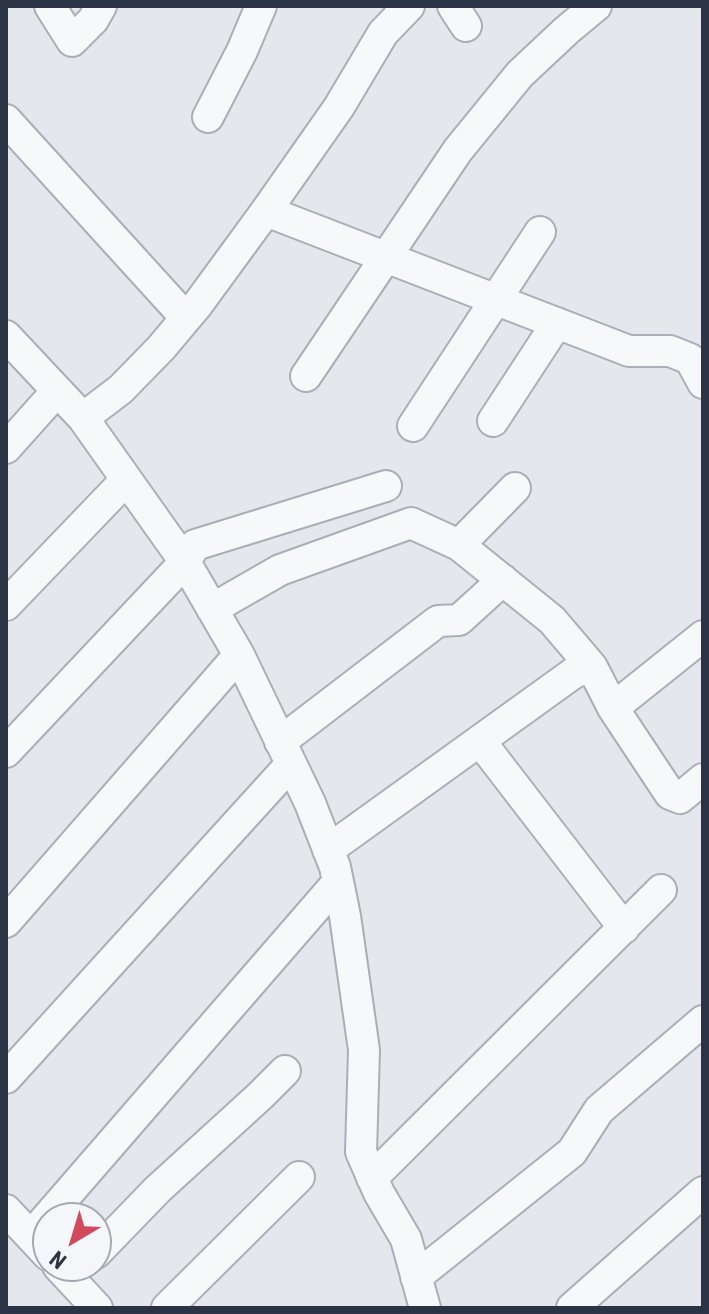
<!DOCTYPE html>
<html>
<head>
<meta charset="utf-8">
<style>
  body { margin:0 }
  #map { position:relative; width:709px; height:1314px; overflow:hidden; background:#e4e7ec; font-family:"Roboto Condensed",sans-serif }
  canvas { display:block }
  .frame { position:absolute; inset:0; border:8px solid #2b3445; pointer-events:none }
  .north { position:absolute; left:32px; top:1202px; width:80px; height:80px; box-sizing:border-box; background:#f4f6f9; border:2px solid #a4a8b1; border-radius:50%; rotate:218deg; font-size:22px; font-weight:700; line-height:32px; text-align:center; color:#2b3445 }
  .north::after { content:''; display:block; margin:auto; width:28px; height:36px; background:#d1495b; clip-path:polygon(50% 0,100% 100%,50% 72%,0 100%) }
</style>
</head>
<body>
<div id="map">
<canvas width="709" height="1314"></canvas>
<div class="frame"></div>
<div class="north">N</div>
</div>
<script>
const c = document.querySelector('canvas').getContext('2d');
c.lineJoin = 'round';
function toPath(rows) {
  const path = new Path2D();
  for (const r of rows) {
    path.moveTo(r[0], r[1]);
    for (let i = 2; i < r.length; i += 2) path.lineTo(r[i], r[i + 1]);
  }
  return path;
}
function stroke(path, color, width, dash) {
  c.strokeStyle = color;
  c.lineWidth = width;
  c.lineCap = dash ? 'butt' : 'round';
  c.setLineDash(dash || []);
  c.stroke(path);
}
const minor = toPath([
  [50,6,72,41,93,20,101,6],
  [453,6,466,26],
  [208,117,242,51,261,6],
  [6,120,186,318],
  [266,211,629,351,670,351,690,359,703,383],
  [6,336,83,418,185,562,239,655,310,803,335,867,345,916,364,1050,361,1152,379,1193,406,1239,425,1308],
  [306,376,458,150,520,74,567,30,596,6],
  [83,418,121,389,161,348,198,304,266,211,339,107,383,33,409,6],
  [493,421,557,323],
  [413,426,540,232],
  [6,448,57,391],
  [459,545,515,488],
  [6,605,126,480],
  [212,609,280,570,411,523,459,545,552,620,592,667],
  [613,708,703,636],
  [480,741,624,928],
  [280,742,438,621,459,620,503,580],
  [6,752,185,562,195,545,386,486],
  [328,850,575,672,592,667,613,708,670,794,680,798,703,779],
  [6,922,239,655],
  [6,1078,291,764],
  [372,1178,661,890],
  [6,1210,48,1255],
  [31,1236,338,882],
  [96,1253,158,1189,260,1096,285,1071],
  [58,1266,97,1308],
  [416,1277,572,1152,599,1110,703,1021],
  [167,1308,299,1177],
  [572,1308,703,1192]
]);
stroke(minor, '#a9aeb7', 34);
stroke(minor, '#f7f8fa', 30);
</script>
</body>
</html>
